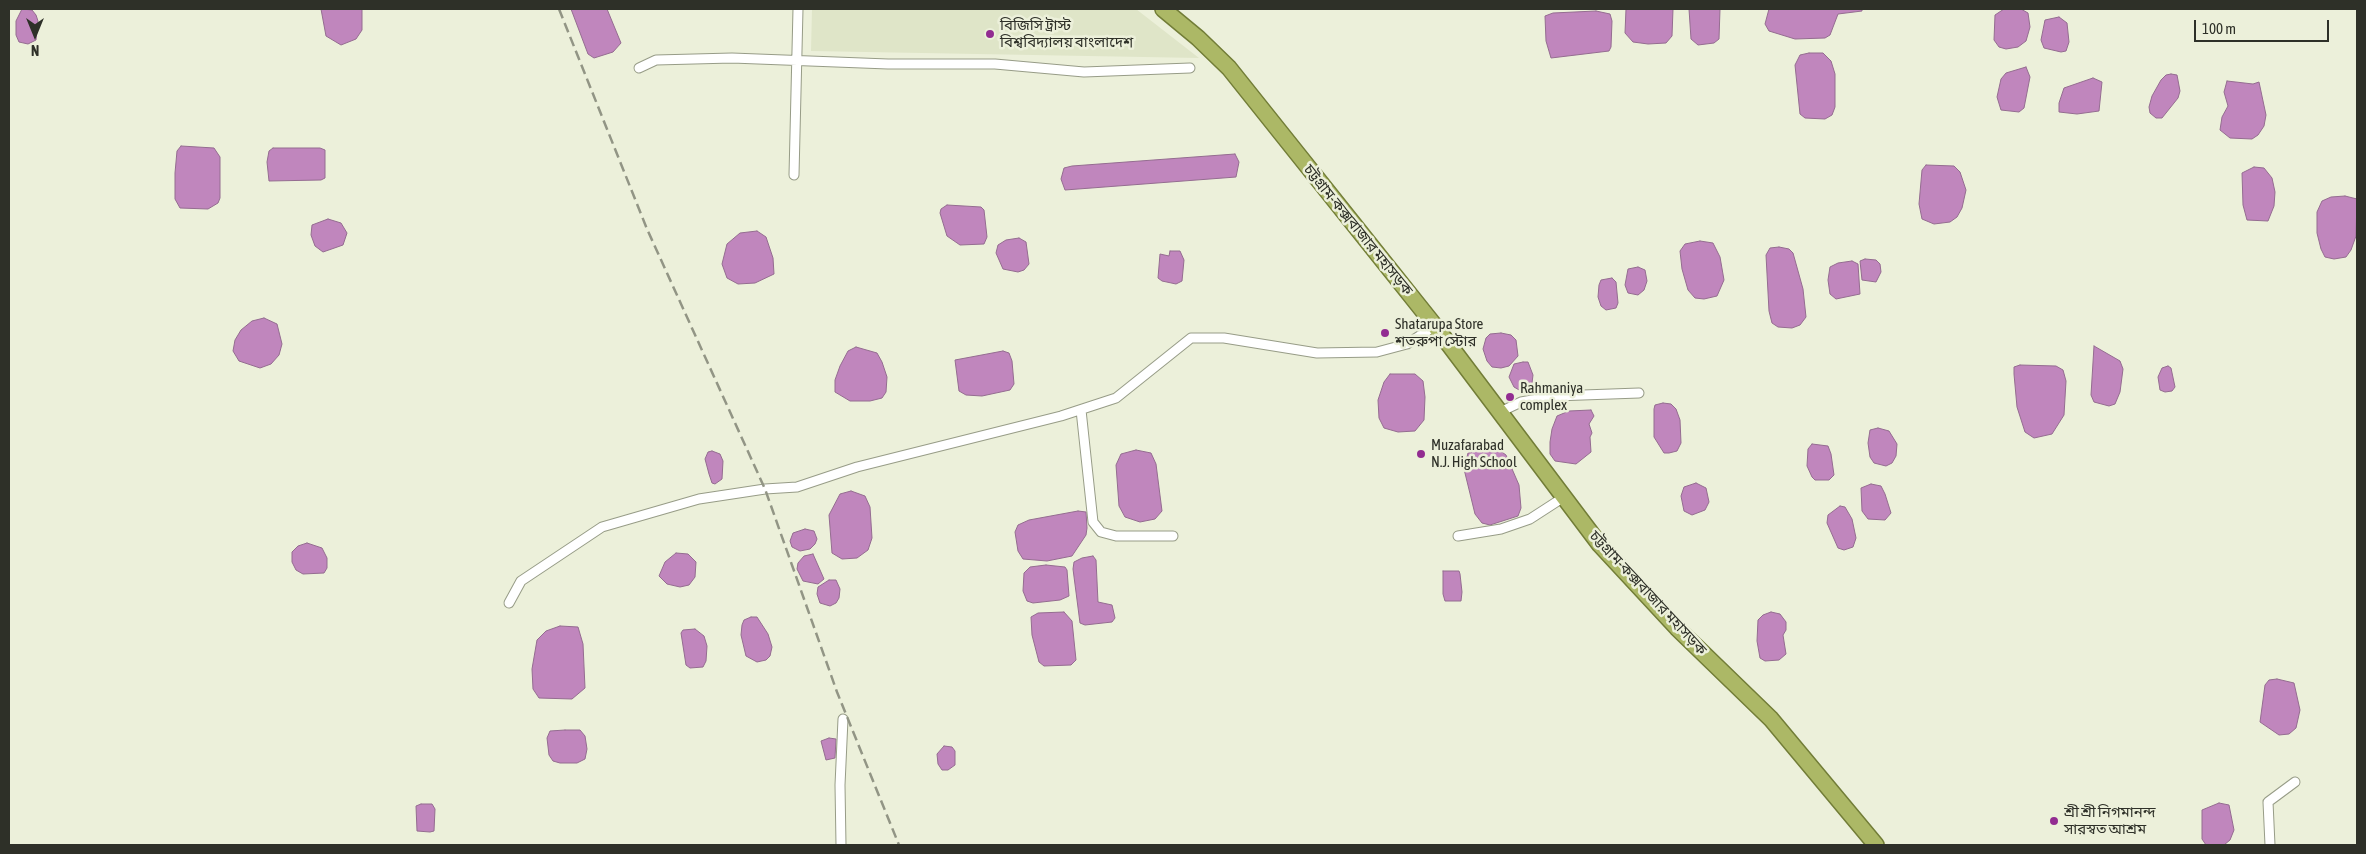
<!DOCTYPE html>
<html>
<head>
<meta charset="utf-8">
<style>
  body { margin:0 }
  #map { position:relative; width:2366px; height:854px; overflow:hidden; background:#ecf0da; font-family:"Asap Condensed",sans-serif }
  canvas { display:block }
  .frame { position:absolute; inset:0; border:10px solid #2e3028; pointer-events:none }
  .north { position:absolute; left:10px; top:10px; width:50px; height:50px; -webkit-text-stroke:4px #ecf0da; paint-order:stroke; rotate:180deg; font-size:14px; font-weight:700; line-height:20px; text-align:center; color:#2e3028 }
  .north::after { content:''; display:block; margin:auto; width:18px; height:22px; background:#2e3028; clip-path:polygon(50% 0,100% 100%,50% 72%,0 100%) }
  .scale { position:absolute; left:2194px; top:20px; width:135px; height:22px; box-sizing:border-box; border:2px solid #2e3028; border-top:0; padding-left:6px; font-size:15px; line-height:18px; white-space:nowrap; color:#2e3028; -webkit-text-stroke:4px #ecf0da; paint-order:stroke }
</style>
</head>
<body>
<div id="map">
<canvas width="2366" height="854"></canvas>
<div class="frame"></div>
<div class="north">N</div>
<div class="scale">100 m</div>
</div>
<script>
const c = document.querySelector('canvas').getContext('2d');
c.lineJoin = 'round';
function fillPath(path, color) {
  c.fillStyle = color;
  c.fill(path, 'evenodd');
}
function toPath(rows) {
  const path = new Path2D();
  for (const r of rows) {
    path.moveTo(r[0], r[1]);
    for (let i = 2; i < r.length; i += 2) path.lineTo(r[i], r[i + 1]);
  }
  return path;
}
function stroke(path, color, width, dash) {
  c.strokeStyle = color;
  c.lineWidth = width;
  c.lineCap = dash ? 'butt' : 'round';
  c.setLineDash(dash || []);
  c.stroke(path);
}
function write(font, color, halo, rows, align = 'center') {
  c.font = font + ' "Asap Condensed","Noto Sans Bengali",sans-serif';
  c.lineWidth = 5;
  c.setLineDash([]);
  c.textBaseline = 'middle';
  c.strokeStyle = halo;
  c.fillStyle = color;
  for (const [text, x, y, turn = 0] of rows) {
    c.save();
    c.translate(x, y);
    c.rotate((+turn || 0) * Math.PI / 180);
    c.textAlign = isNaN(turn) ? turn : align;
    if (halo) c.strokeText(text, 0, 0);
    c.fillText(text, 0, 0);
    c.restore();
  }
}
fillPath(toPath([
  [812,9,1136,9,1199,58,811,51]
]), '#dfe5c8');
const water = toPath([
  [22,9,32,10,36,15,38,21,36,40,28,44,19,42,16,35,16,21,22,9],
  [321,9,362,9,362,30,356,39,341,45,326,36,321,9],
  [571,9,607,9,621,43,613,52,594,58,588,54,571,9],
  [1626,9,1673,9,1672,36,1666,43,1648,44,1633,42,1625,33,1626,9],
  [1689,9,1720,9,1719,39,1714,43,1698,45,1691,39,1689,9],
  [1769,9,1862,9,1862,11,1838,14,1830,35,1825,38,1795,39,1769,31,1765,24,1769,9],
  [2004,9,2021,9,2028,13,2030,27,2026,41,2018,47,2006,49,1999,47,1994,40,1995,15,2004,9],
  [1596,11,1610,14,1612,21,1611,47,1609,51,1551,58,1546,41,1545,16,1553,13,1596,11],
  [2059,17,2067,23,2069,42,2066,51,2061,52,2044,48,2041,40,2045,20,2059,17],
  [1809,53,1823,53,1831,61,1835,74,1835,107,1832,115,1825,119,1805,118,1800,114,1795,65,1800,55,1809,53],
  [2026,67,2030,77,2024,108,2019,112,2001,110,1997,97,2001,79,2006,73,2026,67],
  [2171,74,2177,75,2180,91,2178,98,2162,118,2156,118,2150,113,2149,107,2152,96,2161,80,2166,75,2171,74],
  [2093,78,2102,82,2099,111,2077,114,2059,112,2059,103,2064,88,2093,78],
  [2227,81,2253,84,2259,82,2266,115,2264,126,2258,135,2252,139,2230,138,2220,130,2222,117,2228,106,2224,92,2227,81],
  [181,146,214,148,220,157,220,198,218,203,208,209,180,208,175,199,175,173,177,151,181,146],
  [273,148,320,148,325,150,325,178,321,180,269,181,267,162,269,151,273,148],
  [1235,154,1239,162,1236,177,1065,190,1061,179,1064,168,1072,166,1235,154],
  [1926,165,1954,166,1960,172,1966,190,1962,208,1957,217,1950,222,1934,224,1922,219,1919,204,1922,170,1926,165],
  [2254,167,2264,168,2272,178,2275,192,2274,206,2268,221,2247,220,2243,205,2242,173,2254,167],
  [2345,196,2357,199,2356,236,2351,250,2346,257,2334,259,2325,257,2321,249,2317,233,2317,212,2322,201,2331,197,2345,196],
  [947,205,981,207,984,210,987,237,984,244,960,245,947,236,940,213,941,209,947,205],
  [328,219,341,223,347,233,343,245,323,252,315,246,311,235,312,225,328,219],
  [757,231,766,237,773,258,774,274,755,283,738,284,727,278,722,264,727,244,740,233,757,231],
  [1019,238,1026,242,1029,264,1024,270,1018,272,1003,269,996,253,998,245,1006,240,1019,238],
  [1700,241,1713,243,1720,257,1724,280,1717,296,1704,299,1695,298,1688,290,1682,269,1680,251,1685,244,1700,241],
  [1779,247,1789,249,1793,253,1803,289,1806,317,1800,325,1792,328,1778,327,1772,323,1769,311,1766,255,1770,248,1779,247],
  [1170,251,1180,251,1184,260,1182,281,1176,284,1162,281,1158,278,1160,254,1169,256,1170,251],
  [1865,259,1876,260,1880,264,1881,272,1876,282,1862,280,1860,261,1865,259],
  [1852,261,1858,264,1860,294,1836,299,1830,294,1828,280,1830,267,1838,263,1852,261],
  [1638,267,1645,270,1647,281,1644,290,1638,295,1628,293,1625,285,1628,269,1638,267],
  [1612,278,1616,282,1618,303,1616,308,1606,310,1601,306,1598,297,1599,285,1601,280,1612,278],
  [264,318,277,324,282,344,279,355,271,364,260,368,239,361,233,351,235,340,241,330,252,321,264,318],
  [1501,333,1511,335,1516,340,1518,356,1509,366,1501,368,1492,367,1487,361,1483,349,1486,338,1490,334,1501,333],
  [2094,346,2120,361,2123,369,2120,392,2115,404,2109,406,2094,402,2091,395,2094,346],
  [856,347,877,353,882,362,887,377,886,392,882,398,870,401,850,401,835,392,835,380,840,366,848,351,856,347],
  [1003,351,1009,353,1012,361,1014,384,1010,390,982,396,966,395,959,391,955,360,1003,351],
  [1523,362,1528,362,1533,375,1532,383,1526,390,1521,391,1514,387,1509,377,1514,364,1523,362],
  [2020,365,2056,366,2063,370,2066,381,2064,415,2052,434,2034,438,2025,432,2017,407,2014,374,2014,367,2020,365],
  [2168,366,2171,368,2175,387,2172,391,2165,392,2160,390,2158,377,2162,368,2168,366],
  [1390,374,1415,374,1423,381,1425,397,1424,420,1415,431,1398,432,1384,428,1379,418,1378,400,1384,382,1390,374],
  [1663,403,1671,404,1676,409,1680,420,1681,443,1677,451,1669,453,1664,453,1654,437,1654,409,1655,405,1663,403],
  [1591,410,1594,416,1589,424,1592,433,1590,437,1591,452,1576,464,1555,461,1550,454,1550,442,1552,429,1557,416,1569,411,1591,410],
  [1878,428,1889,431,1897,444,1896,456,1892,463,1886,466,1874,463,1870,457,1868,443,1870,430,1878,428],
  [1812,444,1828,446,1831,454,1834,475,1829,480,1815,480,1812,477,1807,466,1808,449,1812,444],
  [1492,445,1506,455,1519,485,1521,508,1518,516,1490,525,1482,523,1475,514,1464,469,1468,453,1492,445],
  [1136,450,1151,453,1156,464,1162,511,1155,519,1140,522,1125,517,1119,506,1116,465,1121,454,1136,450],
  [712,451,720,454,723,461,722,479,715,484,712,483,709,474,705,459,708,452,712,451],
  [1696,483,1706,488,1709,502,1705,510,1692,515,1684,511,1681,496,1684,487,1696,483],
  [1871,484,1881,486,1885,494,1891,513,1885,520,1868,519,1862,511,1861,488,1871,484],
  [851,491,865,496,870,507,872,538,868,550,857,558,842,559,832,553,829,515,840,494,851,491],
  [1840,506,1845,507,1852,519,1856,538,1853,547,1844,550,1838,548,1827,523,1828,515,1840,506],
  [1078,511,1086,512,1087,528,1086,535,1072,556,1047,561,1023,559,1018,551,1015,532,1018,525,1029,520,1078,511],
  [805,529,814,531,817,539,815,544,810,549,800,551,792,547,790,541,793,533,805,529],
  [307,543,322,548,327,558,327,568,324,573,303,574,296,570,292,562,292,552,298,546,307,543],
  [676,553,688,554,696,562,695,577,689,585,680,587,667,584,659,576,665,562,676,553],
  [813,554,824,579,818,584,803,581,797,569,798,563,804,556,813,554],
  [1093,556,1096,560,1098,602,1112,605,1115,618,1112,622,1085,625,1080,623,1073,569,1074,562,1082,558,1093,556],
  [1046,565,1065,567,1067,570,1069,596,1060,600,1033,603,1027,601,1023,591,1024,573,1030,567,1046,565],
  [1443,571,1459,571,1460,574,1462,592,1461,601,1445,601,1443,594,1443,571],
  [829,580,836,580,840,589,839,598,836,603,830,606,820,603,817,594,818,587,829,580],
  [1064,612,1072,621,1076,660,1071,665,1044,666,1039,662,1032,635,1031,617,1038,613,1064,612],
  [1771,612,1780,614,1786,622,1786,630,1783,635,1786,654,1779,660,1765,661,1760,658,1757,641,1758,620,1763,615,1771,612],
  [751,617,757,617,768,634,772,647,770,656,766,660,757,662,746,656,741,635,742,625,744,620,751,617],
  [560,626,578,627,583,644,585,688,572,699,539,698,533,689,532,669,537,640,546,631,560,626],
  [695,629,704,636,707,646,706,661,703,667,690,668,686,665,681,633,683,630,695,629],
  [2277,679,2294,683,2300,710,2296,728,2289,734,2279,735,2260,722,2265,685,2269,680,2277,679],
  [565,730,580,730,585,736,587,749,585,759,577,763,560,763,553,761,549,755,547,738,550,731,565,730],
  [829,738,836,739,835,758,826,760,821,741,829,738],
  [944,746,952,747,955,751,955,765,948,770,942,770,938,764,937,754,944,746],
  [2219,803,2229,805,2234,830,2230,840,2224,845,2206,845,2202,839,2202,810,2219,803],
  [421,804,432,804,435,809,434,831,430,832,417,831,416,806,421,804]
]);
fillPath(water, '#c086bd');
stroke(water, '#946c90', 1);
const minor = toPath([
  [639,68,656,60,732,58,888,64,995,64,1084,72,1190,68],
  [794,175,798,9],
  [1081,410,1093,522,1101,532,1116,536,1173,536],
  [1500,412,1521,402,1555,396,1639,393],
  [1458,536,1501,529,1530,519,1564,497],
  [509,603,521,581,602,527,699,499,765,489,797,487,857,467,1061,416,1116,398,1191,338,1224,338,1317,353,1377,352,1407,344,1435,326],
  [841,845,840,785,843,719],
  [2270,845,2268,802,2295,782]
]);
const trunk = toPath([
  [1163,9,1198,38,1229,68,1435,326,1600,545,1677,628,1771,719,1876,845]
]);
stroke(minor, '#979c87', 11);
stroke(trunk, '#727d37', 18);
stroke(minor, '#fff', 9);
stroke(trunk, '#acb866', 15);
stroke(toPath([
  [559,9,647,229,765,489,837,692,899,845]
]), '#929585', 2.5, [10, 5]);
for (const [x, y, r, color] of [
  [990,34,5,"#922c91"],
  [1385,333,5,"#922c91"],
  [1510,397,5,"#922c91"],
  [1421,454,5,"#922c91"],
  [2054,821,5,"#922c91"]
]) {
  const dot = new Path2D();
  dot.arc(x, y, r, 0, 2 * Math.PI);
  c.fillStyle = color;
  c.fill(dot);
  stroke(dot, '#ecf0da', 2);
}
write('15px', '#2e3028', '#ecf0da', [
  ["বিজিসি ট্রাস্ট",1000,25],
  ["বিশ্ববিদ্যালয় বাংলাদেশ",1000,42],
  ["Shatarupa Store",1395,324],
  ["শতরুপা স্টোর",1395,341],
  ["Rahmaniya",1520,388],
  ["complex",1520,405],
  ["Muzafarabad",1431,445],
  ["N.J. High School",1431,462],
  ["শ্রী শ্রী নিগমানন্দ",2064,812],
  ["সারস্বত আশ্রম",2064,829]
], 'left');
write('15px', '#2e3028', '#ecf0da', [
  ["চট্টগ্রাম-কক্সবাজার মহাসড়ক",1358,230,51],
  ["চট্টগ্রাম-কক্সবাজার মহাসড়ক",1648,593,47]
]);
</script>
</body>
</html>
